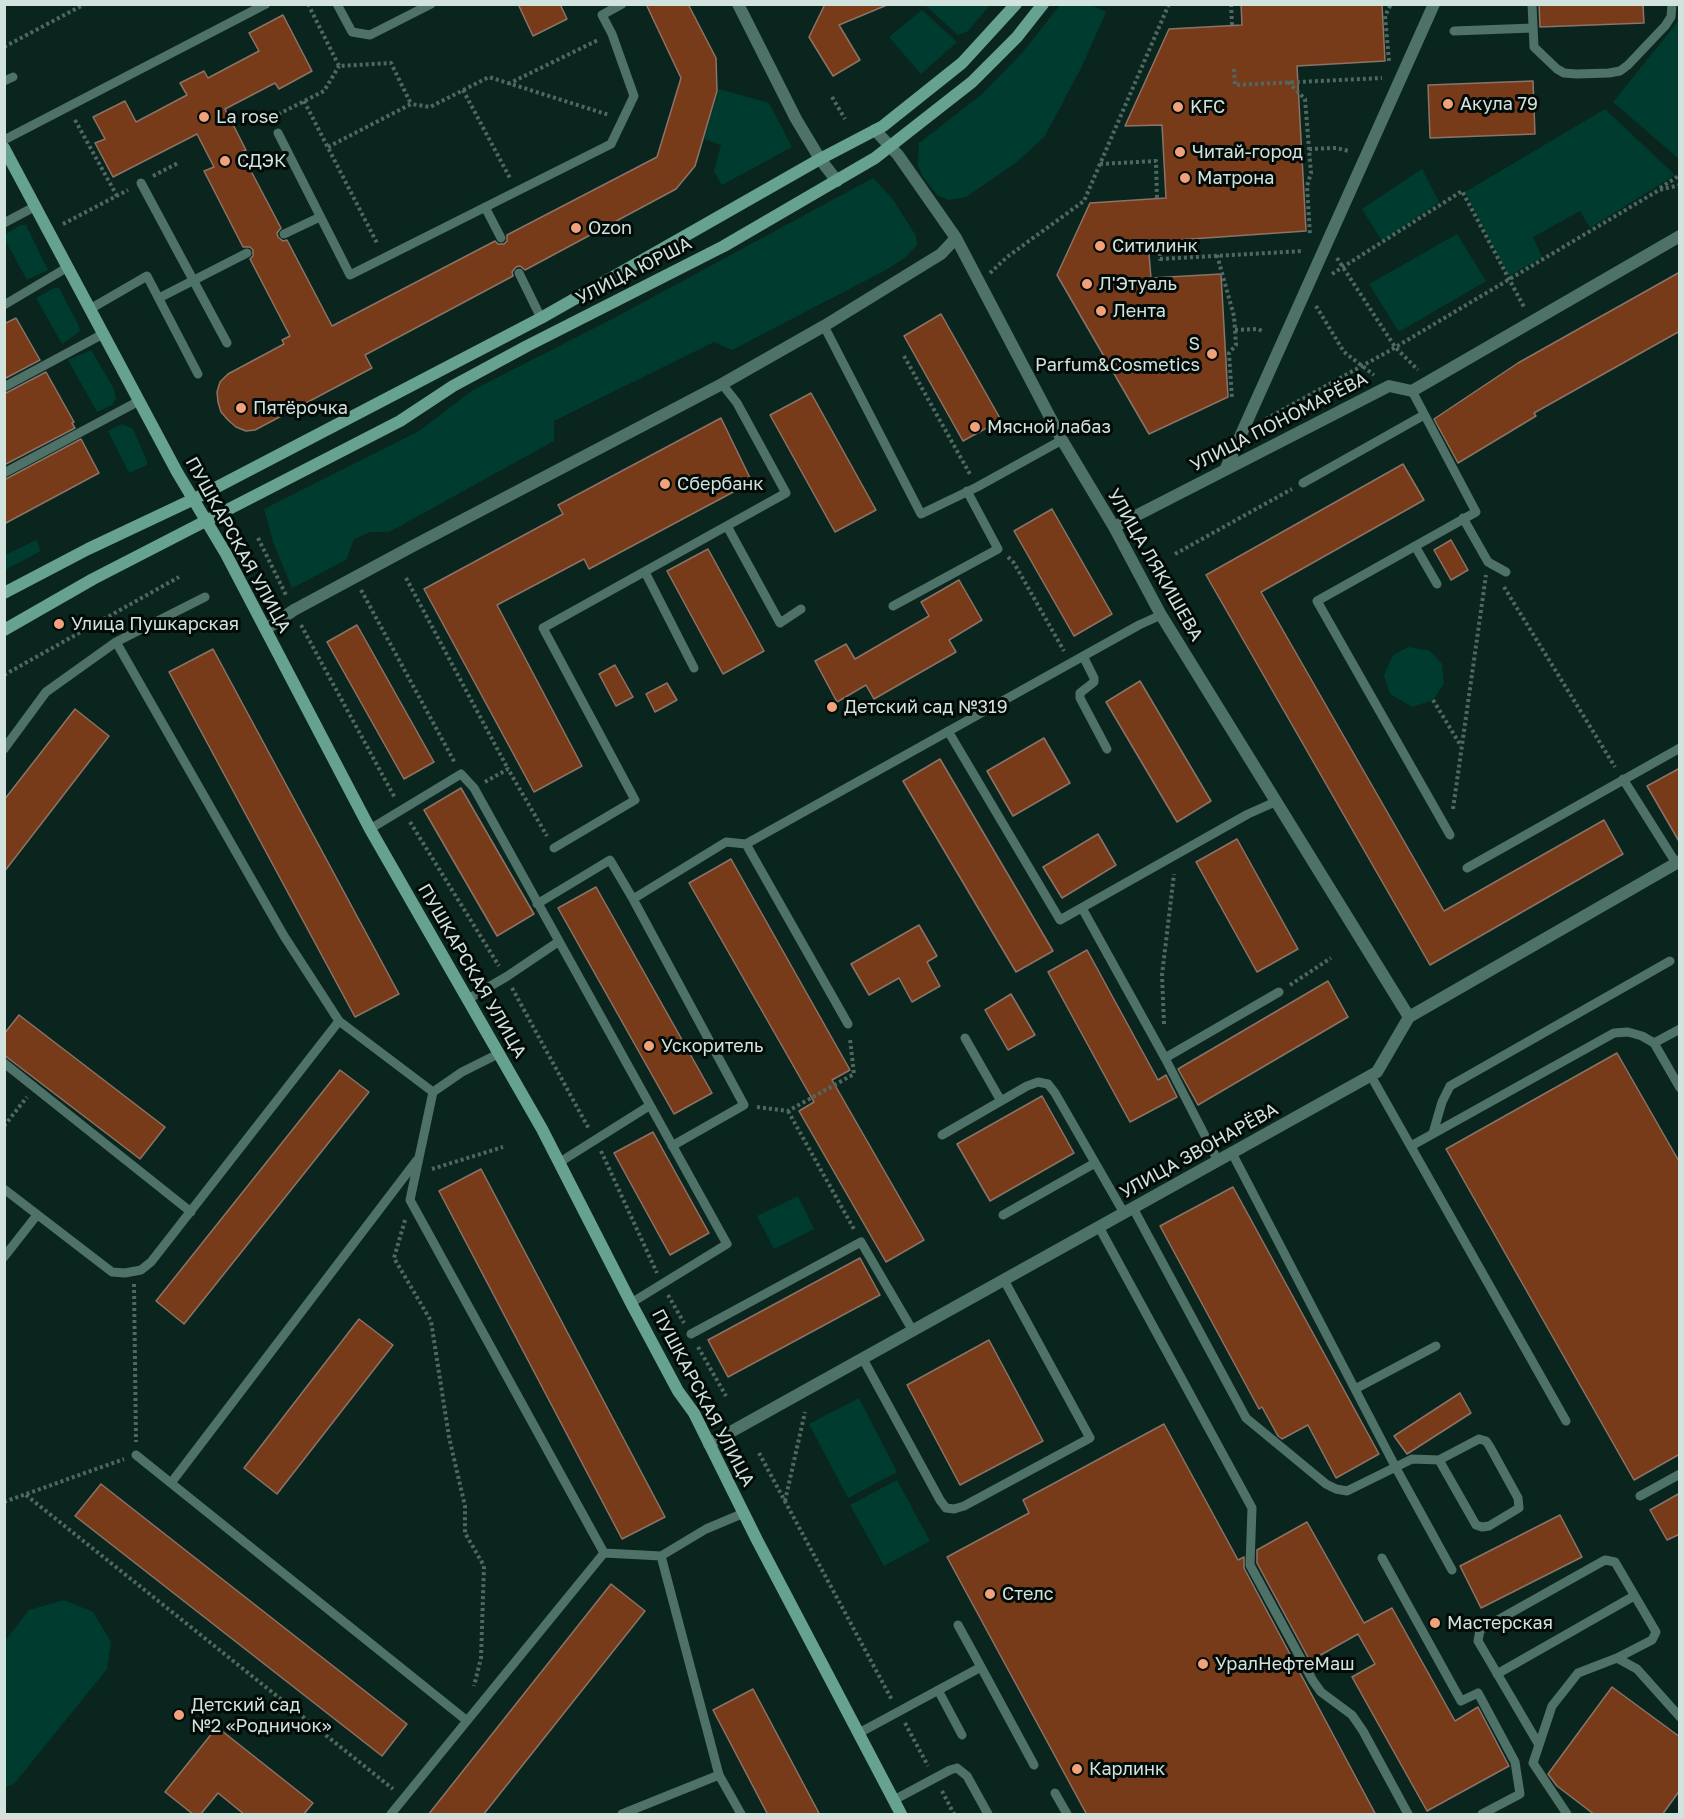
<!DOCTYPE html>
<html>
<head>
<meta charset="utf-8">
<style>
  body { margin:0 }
  #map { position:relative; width:1684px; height:1819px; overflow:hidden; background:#09251e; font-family:"Golos Text",sans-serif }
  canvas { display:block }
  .frame { position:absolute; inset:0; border:6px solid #d2e2dc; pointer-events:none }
</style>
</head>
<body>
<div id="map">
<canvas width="1684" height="1819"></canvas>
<div class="frame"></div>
</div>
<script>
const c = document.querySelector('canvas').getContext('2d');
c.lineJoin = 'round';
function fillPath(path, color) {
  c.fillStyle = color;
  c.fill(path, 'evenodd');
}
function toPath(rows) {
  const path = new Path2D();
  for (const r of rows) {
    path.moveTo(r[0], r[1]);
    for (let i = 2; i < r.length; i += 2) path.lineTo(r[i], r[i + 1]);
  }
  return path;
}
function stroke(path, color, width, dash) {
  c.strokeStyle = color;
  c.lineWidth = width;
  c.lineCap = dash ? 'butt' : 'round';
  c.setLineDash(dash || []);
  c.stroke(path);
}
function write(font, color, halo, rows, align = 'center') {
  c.font = font + ' "Golos Text",sans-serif';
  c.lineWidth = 6;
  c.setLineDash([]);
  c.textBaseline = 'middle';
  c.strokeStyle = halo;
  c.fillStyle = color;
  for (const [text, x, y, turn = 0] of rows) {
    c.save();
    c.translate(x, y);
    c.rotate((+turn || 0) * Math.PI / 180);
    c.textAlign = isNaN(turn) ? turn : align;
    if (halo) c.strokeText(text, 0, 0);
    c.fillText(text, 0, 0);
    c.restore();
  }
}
fillPath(toPath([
  [925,5,925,4,990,5,968,31,958,35],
  [1060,5,1091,5,1106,12,1082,66,1045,136,1017,162,966,197,949,200,937,195,923,177,918,166,919,143,981,95,1022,53],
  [922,10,957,42,921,74,889,37],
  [1679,20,1679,159,1613,102],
  [719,89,769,103,792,147,722,185,714,171,721,145,704,139],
  [1605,109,1675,175,1590,228,1580,211,1533,237,1542,257,1509,276,1465,192],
  [1422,169,1439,202,1382,241,1362,209],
  [873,178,892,198,916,236,917,245,906,257,884,271,732,350,714,342,554,421,554,441,389,532,370,532,354,539,346,560,292,588,274,544,264,509,419,431,473,390,618,316],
  [20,225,26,225,48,270,27,280,5,240,5,235],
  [1457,234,1486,281,1399,332,1369,284],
  [54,288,59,288,78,324,80,331,62,344,36,298],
  [91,350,113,387,116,398,112,405,97,412,68,360],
  [122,424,133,429,147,461,147,465,129,473,108,431],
  [36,540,41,551,5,570,5,555],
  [1409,647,1430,651,1442,664,1444,684,1433,700,1412,707,1390,694,1384,675,1393,655],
  [798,1196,814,1229,774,1249,757,1216],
  [859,1398,897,1472,848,1498,809,1424],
  [897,1480,930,1541,884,1566,850,1505],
  [64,1600,93,1612,111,1642,107,1669,14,1784,5,1787,5,1641,29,1610]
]), '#003b2f');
const building = toPath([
  [518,4,560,4,567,19,533,36,518,4],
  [646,4,688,4,716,58,717,91,695,166,676,189,525,270,520,266,516,267,512,272,513,276,365,355,372,368,255,430,246,431,236,427,228,420,221,412,218,402,217,392,220,382,228,374,284,344,282,340,290,336,250,259,253,256,253,250,250,247,243,247,204,171,214,167,197,134,113,177,95,143,105,139,93,117,125,101,136,122,187,95,180,83,204,71,208,78,259,51,249,33,283,15,312,71,279,89,275,83,225,109,246,150,241,152,281,228,277,233,278,237,283,241,287,240,332,326,495,241,498,244,504,244,507,241,507,235,657,157,681,78,646,4],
  [825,4,887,5,839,25,860,60,833,76,809,37,825,4],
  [1241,4,1382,4,1385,61,1297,66,1306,231,1148,242,1151,278,1221,274,1228,397,1149,434,1057,275,1090,203,1166,198,1162,125,1125,126,1169,29,1242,25,1241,4],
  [1539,4,1643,4,1644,23,1540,27,1539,4],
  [1533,81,1535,134,1430,138,1428,85,1533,81],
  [1680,272,1680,331,1534,413,1536,416,1458,463,1434,419,1518,363,1680,272],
  [941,314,1001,420,963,441,904,336,941,314],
  [16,318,40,360,4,379,4,324,16,318],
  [46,372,74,422,72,423,75,428,4,465,4,394,46,372],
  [811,393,876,510,835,532,770,415,811,393],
  [721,418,752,482,589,569,584,559,497,605,582,766,534,792,424,589,563,514,558,505,721,418],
  [81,439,99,473,4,524,4,480,81,439],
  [1403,464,1424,500,1261,592,1444,911,1604,820,1623,854,1430,965,1206,575,1403,464],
  [1052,509,1112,614,1074,636,1014,531,1052,509],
  [1451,540,1468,570,1451,580,1434,550,1451,540],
  [708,549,764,651,723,674,667,571,708,549],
  [959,580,982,620,949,640,956,652,874,699,866,685,837,702,815,661,846,644,855,659,929,616,921,602,959,580],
  [357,625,434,762,404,779,327,642,357,625],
  [213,649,399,994,355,1017,169,672,213,649],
  [615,665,633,697,616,706,599,674,615,665],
  [1140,681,1211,801,1177,822,1106,702,1140,681],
  [667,683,677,700,655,712,646,694,667,683],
  [75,709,109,736,4,872,4,800,75,709],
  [1044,738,1070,783,1013,816,987,771,1044,738],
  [940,759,1053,951,1016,972,903,781,940,759],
  [1680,768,1680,843,1647,786,1680,768],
  [461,788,534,914,497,936,424,810,461,788],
  [1098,834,1116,865,1062,898,1043,867,1098,834],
  [1237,839,1298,949,1257,972,1196,862,1237,839],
  [731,859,850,1070,832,1080,924,1240,886,1262,799,1111,814,1102,689,883,731,859],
  [596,887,712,1093,674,1114,558,908,596,887],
  [919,925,937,956,927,962,940,986,912,1002,899,978,869,995,851,964,919,925],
  [1087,950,1158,1080,1166,1075,1177,1097,1130,1122,1048,972,1087,950],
  [1328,981,1348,1017,1198,1105,1178,1069,1328,981],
  [1011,994,1035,1035,1008,1050,985,1010,1011,994],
  [19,1015,165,1127,140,1159,4,1055,4,1034,19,1015],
  [1617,1053,1680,1163,1680,1454,1634,1480,1446,1149,1617,1053],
  [340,1070,369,1092,184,1324,156,1301,340,1070],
  [1042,1096,1074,1153,990,1201,957,1144,1042,1096],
  [653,1132,709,1233,670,1255,614,1153,653,1132],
  [481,1169,665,1517,622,1539,439,1191,481,1169],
  [1233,1187,1379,1454,1336,1478,1308,1425,1282,1439,1278,1436,1262,1407,1259,1409,1160,1226,1233,1187],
  [860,1258,880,1295,728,1377,708,1340,860,1258],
  [359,1319,393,1345,277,1494,244,1468,359,1319],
  [989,1340,1043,1441,960,1485,907,1385,989,1340],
  [1460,1393,1471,1413,1407,1454,1394,1436,1460,1393],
  [1164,1424,1238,1560,1244,1557,1244,1568,1376,1815,1087,1815,947,1557,1029,1513,1023,1500,1164,1424],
  [101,1484,407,1724,382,1756,75,1516,101,1484],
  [1680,1493,1680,1534,1667,1540,1650,1510,1680,1493],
  [1560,1515,1582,1557,1481,1608,1460,1566,1560,1515],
  [1307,1522,1364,1623,1392,1608,1455,1721,1478,1707,1509,1766,1427,1811,1352,1677,1375,1664,1358,1634,1310,1661,1257,1563,1257,1550,1307,1522],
  [611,1584,645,1611,483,1815,428,1815,611,1584],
  [1612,1687,1680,1737,1680,1790,1662,1815,1595,1815,1557,1786,1548,1774,1612,1687],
  [753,1689,820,1815,768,1815,713,1710,753,1689],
  [217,1727,313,1803,303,1815,245,1815,218,1793,200,1815,194,1815,165,1792,217,1727]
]);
fillPath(building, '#783b1a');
stroke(building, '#8c7367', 1.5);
stroke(toPath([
  [308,4,339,66,391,63,411,104],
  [1231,4,1232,25],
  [4,47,85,4],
  [1389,61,1385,16,1391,4],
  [1234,69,1235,85,1382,78],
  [1288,82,1305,99,1311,173,1307,186,1310,235],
  [508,84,598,40],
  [463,90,511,180],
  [832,97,845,119],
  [304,101,378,245],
  [273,117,324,91,339,66],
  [75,120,117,196],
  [328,147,411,104,430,107,489,77,609,115],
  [1309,149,1336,148,1349,151],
  [1100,164,1156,161,1157,199],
  [153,176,178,163],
  [1660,188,1680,175],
  [63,224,128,190],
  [1159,241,1160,259,1303,251],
  [1217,255,1234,316,1236,345,1229,353,1232,399],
  [1337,258,1395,347,1418,370],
  [990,273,1007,257,1084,201,1169,4],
  [1332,274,1462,191,1524,307],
  [1316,306,1344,352,1374,375],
  [1235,330,1258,329,1264,332],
  [904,356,971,476],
  [1266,419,1389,351,1659,190,1680,185],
  [258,538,287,597],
  [1175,554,1292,489],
  [1008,557,1014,563,1064,651],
  [406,578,508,769],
  [1504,587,1615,767],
  [361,590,455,763],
  [301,625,395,798],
  [4,675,179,577],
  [1433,700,1461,746],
  [485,782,508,769,547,836],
  [1453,809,1486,575],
  [410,822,499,966],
  [1290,985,1331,958],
  [512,988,589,1129],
  [1164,1024,1162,975,1174,874],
  [757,1107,788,1111,854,1074,850,1039],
  [788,1111,855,1231],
  [4,1126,27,1097],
  [601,1151,657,1273],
  [432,1169,503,1147],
  [405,1220,394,1258,431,1321,449,1437,465,1506,465,1533,484,1566,481,1658,474,1686],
  [134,1284,136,1442],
  [668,1295,684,1323],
  [698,1347,726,1396],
  [759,1453,892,1700],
  [26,1495,393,1789],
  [785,1501,805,1412],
  [4,1502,124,1459],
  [905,1723,928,1766],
  [942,1791,954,1814]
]), '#506861', 4, [3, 3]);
stroke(toPath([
  [337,4,352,32,370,35,431,4],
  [1532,4,1534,47,1557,69,1564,73,1576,74,1609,73,1620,71,1628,65,1665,26,1671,17,1672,4],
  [1454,31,1533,28],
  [4,81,13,77],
  [278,133,350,275,611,144,634,96,612,34,602,15,622,4],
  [4,140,266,4],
  [141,183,227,343],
  [485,207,501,238],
  [4,223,36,206],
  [284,234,320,217],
  [519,273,541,318],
  [159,298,247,253],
  [4,305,68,267],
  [90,309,147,276,198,374],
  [824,326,921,514,977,487,1062,440],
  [4,387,103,334],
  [1412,391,1476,512,1317,601,1450,835],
  [4,473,139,401],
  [1303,483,1424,415],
  [1463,518,1488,562,1506,572],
  [727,526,780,623,801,609],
  [1415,546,1437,584],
  [645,572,694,668],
  [893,606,998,549,967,491],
  [116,642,284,936,339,1021],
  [1083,656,1094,678,1094,682,1080,693,1080,698,1107,749],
  [948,731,1060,920,1248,814,1275,802],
  [4,749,46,692,116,642,205,597],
  [1623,779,1676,863],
  [370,829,461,774,474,788,727,1244,631,1303],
  [746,844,848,1024],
  [554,848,635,800,543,628,786,493,737,403,722,384],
  [1467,868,1680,748],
  [633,899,726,842,746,844,1139,625,1161,615],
  [537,904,610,860,633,899,744,1105,672,1146],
  [1082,908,1165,1058],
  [468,999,506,977,558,942],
  [965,1038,1001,1101],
  [1654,1043,1680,1029],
  [498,1054,462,1072,433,1092,410,1200,604,1553],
  [4,1063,191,1212],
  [1371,1076,1566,1421],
  [1433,1133,1442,1102,1450,1086,1670,961],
  [942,1135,1027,1086,1038,1082,1048,1084,1055,1093,1124,1213],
  [1411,1146,1614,1033,1628,1032,1642,1036,1654,1043,1680,1088],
  [1232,1153,1396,1468,1452,1570],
  [1218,1161,1165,1058,1279,992],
  [560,1162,649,1106],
  [4,1189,112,1272,125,1273,141,1270,151,1262,339,1021,433,1092],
  [1133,1208,1246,1418,1326,1484,1336,1489,1347,1491,1412,1459,1439,1460,1479,1439,1486,1441,1490,1447,1518,1498,1519,1508,1489,1526,1482,1527,1476,1525,1439,1460],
  [1003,1215,1095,1163],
  [1099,1227,1252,1508,1250,1565,1313,1681,1321,1692,1352,1715,1363,1731,1408,1814],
  [4,1257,37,1215],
  [691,1334,861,1242,913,1331],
  [863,1359,940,1500,946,1508,954,1509,964,1506,1090,1438,1004,1280],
  [1355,1389,1436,1346],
  [136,1455,466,1720],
  [171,1483,417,1160],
  [1640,1496,1680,1474],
  [1382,1558,1461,1701,1478,1693,1515,1762,1520,1794,1482,1814],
  [981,1667,1034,1765],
  [1497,1674,1634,1596],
  [938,1690,962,1735],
  [859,1733,981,1667,958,1625],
  [1539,1745,1478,1641,1480,1630,1605,1560,1615,1562,1656,1632,1652,1640,1617,1658],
  [1055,1793,1067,1814],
  [894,1800,950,1770,957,1768,967,1776,988,1814],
  [391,1814,604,1553,661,1556],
  [622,1814,719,1775],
  [741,1814,719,1775,661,1556,706,1529,744,1513],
  [1567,1814,1533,1763,1552,1706,1578,1673,1617,1658,1637,1669,1680,1717]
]), '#4e7267', 9);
stroke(toPath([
  [738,4,796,119,820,159,837,181],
  [875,130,898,155,956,238,1062,440,1114,527,1161,615,1409,1017],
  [1226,468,1434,4],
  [1114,527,1389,386,1412,391,1680,236],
  [266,629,294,610,411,547,722,384,824,326,941,254,956,238],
  [709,1444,1377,1072,1409,1017,1680,861]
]), '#4e7267', 12);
stroke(toPath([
  [4,148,177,472,226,554,370,829,542,1129,631,1303,678,1391,694,1413,757,1540,901,1814],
  [4,593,88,549,194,499,541,318,820,159,883,126,962,63,1016,4],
  [4,630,93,579,400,421,453,386,527,346,724,246,875,158,972,82,1017,37,1043,4]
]), '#67a190', 12);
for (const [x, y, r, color] of [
  [1448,104,6,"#f1a27b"],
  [1178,107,6,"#f1a27b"],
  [204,117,6,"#f1a27b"],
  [1180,152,6,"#f1a27b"],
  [225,161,6,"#f1a27b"],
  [1185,178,6,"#f1a27b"],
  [576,228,6,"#f1a27b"],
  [1100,246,6,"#f1a27b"],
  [1087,284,6,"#f1a27b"],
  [1101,311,6,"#f1a27b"],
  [1212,354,6,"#f1a27b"],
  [241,408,6,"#f1a27b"],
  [975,427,6,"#f1a27b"],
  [665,484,6,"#f1a27b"],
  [59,624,6,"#f1a27b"],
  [832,707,6,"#f1a27b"],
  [649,1046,6,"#f1a27b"],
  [990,1594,6,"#f1a27b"],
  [1435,1623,6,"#f1a27b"],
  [1203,1664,6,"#f1a27b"],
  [179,1715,6,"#f1a27b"],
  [1077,1769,6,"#f1a27b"]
]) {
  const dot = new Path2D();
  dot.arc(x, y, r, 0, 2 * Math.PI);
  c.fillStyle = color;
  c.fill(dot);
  stroke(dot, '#030b08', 2);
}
write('18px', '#d2e2dc', '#030b08', [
  ["Акула 79",1460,104],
  ["KFC",1190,107],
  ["La rose",216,117],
  ["Читай-город",1192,152],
  ["СДЭК",237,161],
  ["Матрона",1197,178],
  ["Ozon",588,228],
  ["Ситилинк",1112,246],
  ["Л'Этуаль",1099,284],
  ["Лента",1113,311],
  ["S",1200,344,"right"],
  ["Parfum&Cosmetics",1200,365,"right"],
  ["Пятёрочка",253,408],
  ["Мясной лабаз",987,427],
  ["Сбербанк",677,484],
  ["Улица Пушкарская",71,624],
  ["Детский сад №319",844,707],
  ["Ускоритель",661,1046],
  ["Стелс",1002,1594],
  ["Мастерская",1447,1623],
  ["УралНефтеМаш",1215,1664],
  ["Детский сад",191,1705],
  ["№2 «Родничок»",191,1726],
  ["Карлинк",1089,1769]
], 'left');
write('18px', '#d2e2dc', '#030b08', [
  ["УЛИЦА ЮРША",634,271,-27],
  ["УЛИЦА ПОНОМАРЁВА",1279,422,-27],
  ["ПУШКАРСКАЯ УЛИЦА",238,545,61],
  ["УЛИЦА ЛЯКИШЕВА",1155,565,60],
  ["ПУШКАРСКАЯ УЛИЦА",472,971,60],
  ["УЛИЦА ЗВОНАРЁВА",1199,1151,-29],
  ["ПУШКАРСКАЯ УЛИЦА",703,1398,62]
]);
</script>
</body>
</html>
